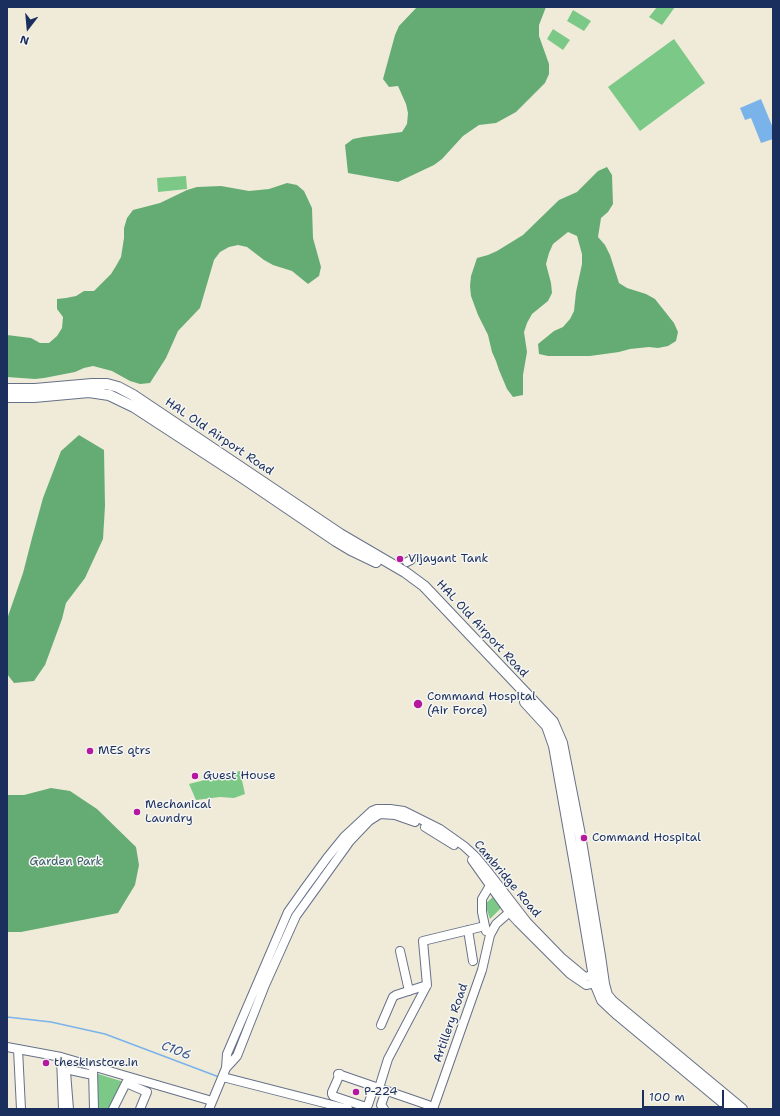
<!DOCTYPE html>
<html>
<head>
<meta charset="utf-8">
<style>
  body { margin:0 }
  #map { position:relative; width:780px; height:1116px; overflow:hidden; background:#f0ebd8; font-family:"Shantell Sans",sans-serif }
  canvas { display:block }
  .frame { position:absolute; inset:0; border:8px solid #1b2f5e; pointer-events:none }
  .north { position:absolute; left:8px; top:8px; width:40px; height:40px; -webkit-text-stroke:3px #f6f6f2; paint-order:stroke; rotate:196deg; font-size:11px; font-weight:700; line-height:16px; text-align:center; color:#1b2f5e }
  .north::after { content:''; display:block; margin:auto; width:14px; height:18px; background:#1b2f5e; clip-path:polygon(50% 0,100% 100%,50% 72%,0 100%) }
  .scale { position:absolute; left:642px; top:1090px; width:82px; height:18px; box-sizing:border-box; border:2px solid #1b2f5e; border-top:0; padding-left:5px; font-size:12px; line-height:14px; white-space:nowrap; color:#1b2f5e; -webkit-text-stroke:3px #f6f6f2; paint-order:stroke }
</style>
</head>
<body>
<div id="map">
<canvas width="780" height="1116"></canvas>
<div class="frame"></div>
<div class="north">N</div>
<div class="scale">100 m</div>
</div>
<script>
const c = document.querySelector('canvas').getContext('2d');
c.lineJoin = 'round';
function fillPath(path, color) {
  c.fillStyle = color;
  c.fill(path, 'evenodd');
}
function toPath(rows) {
  const path = new Path2D();
  for (const r of rows) {
    path.moveTo(r[0], r[1]);
    for (let i = 2; i < r.length; i += 2) path.lineTo(r[i], r[i + 1]);
  }
  return path;
}
function stroke(path, color, width, dash) {
  c.strokeStyle = color;
  c.lineWidth = width;
  c.lineCap = dash ? 'butt' : 'round';
  c.setLineDash(dash || []);
  c.stroke(path);
}
function write(font, color, halo, rows, align = 'center') {
  c.font = font + ' "Shantell Sans",sans-serif';
  c.lineWidth = 3;
  c.setLineDash([]);
  c.textBaseline = 'middle';
  c.strokeStyle = halo;
  c.fillStyle = color;
  for (const [text, x, y, turn = 0] of rows) {
    c.save();
    c.translate(x, y);
    c.rotate((+turn || 0) * Math.PI / 180);
    c.textAlign = isNaN(turn) ? turn : align;
    if (halo) c.strokeText(text, 0, 0);
    c.fillText(text, 0, 0);
    c.restore();
  }
}
fillPath(toPath([
  [657,7,675,7,662,25,649,17],
  [573,10,591,21,584,31,567,21],
  [553,29,570,40,563,50,547,39],
  [674,39,705,83,640,131,608,87],
  [186,176,187,189,158,192,157,178],
  [240,771,245,794,234,798,220,797,196,800,189,784],
  [496,894,504,905,490,919,485,904],
  [95,1073,124,1082,110,1109,97,1109]
]), '#7cc887');
fillPath(toPath([
  [417,7,546,7,539,25,539,36,549,64,549,74,545,83,516,112,496,123,479,125,463,136,442,159,434,165,398,182,348,173,345,145,353,139,363,137,402,132,407,124,408,113,406,104,398,86,389,87,383,79,395,35,399,26],
  [607,167,612,175,613,204,608,212,601,218,598,237,605,245,610,255,619,283,627,288,646,294,655,299,674,323,678,332,676,341,668,346,658,348,649,347,630,349,619,352,590,356,548,356,539,354,538,344,554,331,563,327,570,319,574,311,576,292,582,264,582,254,577,236,568,232,553,244,549,253,546,264,551,283,552,293,548,301,532,314,527,323,524,332,527,352,523,375,523,395,513,397,507,389,499,370,496,361,492,352,488,335,478,315,471,296,470,286,471,276,477,258,488,255,497,251,523,235,559,200,577,192,598,171],
  [287,183,297,185,304,191,312,208,313,238,321,267,319,276,308,284,292,271,273,265,264,260,247,247,238,245,229,247,220,252,214,260,200,308,178,331,166,358,150,383,140,384,130,381,112,371,93,366,84,368,75,372,44,378,35,379,7,377,7,335,31,338,40,343,49,343,57,336,62,328,63,317,57,309,57,299,66,298,76,296,84,291,94,291,111,274,116,266,121,257,124,238,124,228,127,218,133,210,160,203,187,190,197,187,221,186,249,191,269,189],
  [79,435,104,450,105,506,103,539,85,578,66,603,62,619,45,665,34,681,14,683,7,674,7,619,23,573,32,538,43,498,61,451],
  [51,788,70,791,97,809,136,847,139,865,135,885,118,913,21,932,7,932,7,795,24,795]
]), '#65ac74');
fillPath(toPath([
  [761,99,773,128,773,139,761,143,751,118,745,120,740,108]
]), '#7ab3ea');
stroke(toPath([
  [7,1017,51,1022,105,1034,219,1077]
]), '#7ab3ea', 1.5);
const minor = toPath([
  [407,562,411,560],
  [425,827,454,845],
  [472,860,509,912,518,922,570,974,586,985,600,982],
  [468,930,473,961],
  [486,931,482,912,482,899,492,882],
  [400,951,409,991],
  [381,1025,393,997,396,995,427,985],
  [7,1047,61,1057,212,1101],
  [18,1049,21,1109],
  [61,1057,63,1109],
  [226,1068,237,1056,265,985,296,916,350,841,369,821,380,814,395,815,415,822],
  [93,1070,94,1109],
  [338,1074,428,1105],
  [340,1074,332,1092,332,1094,333,1096,363,1106,366,1106,368,1105,374,1087],
  [223,1077,348,1109],
  [126,1083,147,1092,140,1109],
  [379,1088,388,1059,427,985,423,941,485,926],
  [69,1109,66,1072,70,1070,93,1075],
  [113,1109,128,1079],
  [209,1109,226,1068,227,1054,288,912,305,888,327,858,344,837,372,811,377,809,390,809,404,811,440,829,464,846,476,857,486,869,527,922,561,957,585,977,599,973],
  [384,1109,381,1105,386,1091],
  [433,1109,482,970,490,935,496,924,512,910]
]);
const major = toPath([
  [7,389,35,389,92,384,107,384,118,387,133,395,340,534,405,572,424,586,553,722,562,743,580,835,600,956,604,984,607,995,612,1001,742,1109],
  [7,397,34,397,89,392,109,395,134,407,243,478,336,541,351,550,376,562],
  [525,702,547,726,554,746,577,876,595,983,602,1000,618,1015,731,1109]
]);
stroke(minor, '#667189', 10);
stroke(major, '#667189', 12);
stroke(minor, '#fff', 8);
stroke(major, '#fff', 10);
for (const [x, y, r, color] of [
  [400,559,4,"#b5179e"],
  [418,704,5,"#b5179e"],
  [90,751,4,"#b5179e"],
  [195,776,4,"#b5179e"],
  [137,812,4,"#b5179e"],
  [584,838,4,"#b5179e"],
  [46,1063,4,"#b5179e"],
  [356,1092,4,"#b5179e"]
]) {
  const dot = new Path2D();
  dot.arc(x, y, r, 0, 2 * Math.PI);
  c.fillStyle = color;
  c.fill(dot);
  stroke(dot, '#f6f6f2', 1.5);
}
write('12px', '#1b2f5e', '#f6f6f2', [
  ["HAL Old Airport Road",219,437,34],
  ["HAL Old Airport Road",482,629,47],
  ["Cambridge Road",507,879,50],
  ["Artillery Road",451,1023,-71]
]);
write('12px', '#1b2f5e', '#f6f6f2', [
  ["Vijayant Tank",408,559],
  ["Command Hospital",427,697],
  ["(Air Force)",427,711],
  ["MES qtrs",98,751],
  ["Guest House",203,776],
  ["Mechanical",145,805],
  ["Laundry",145,819],
  ["Command Hospital",592,838],
  ["theskinstore.in",54,1063],
  ["P-224",364,1092]
], 'left');
write('12px', '#385d6a', '#f6f6f2', [
  ["Garden Park",66,862]
]);
write('italic 13px', '#385788', '#f6f6f2', [
  ["C106",176,1051,21]
]);
</script>
</body>
</html>
